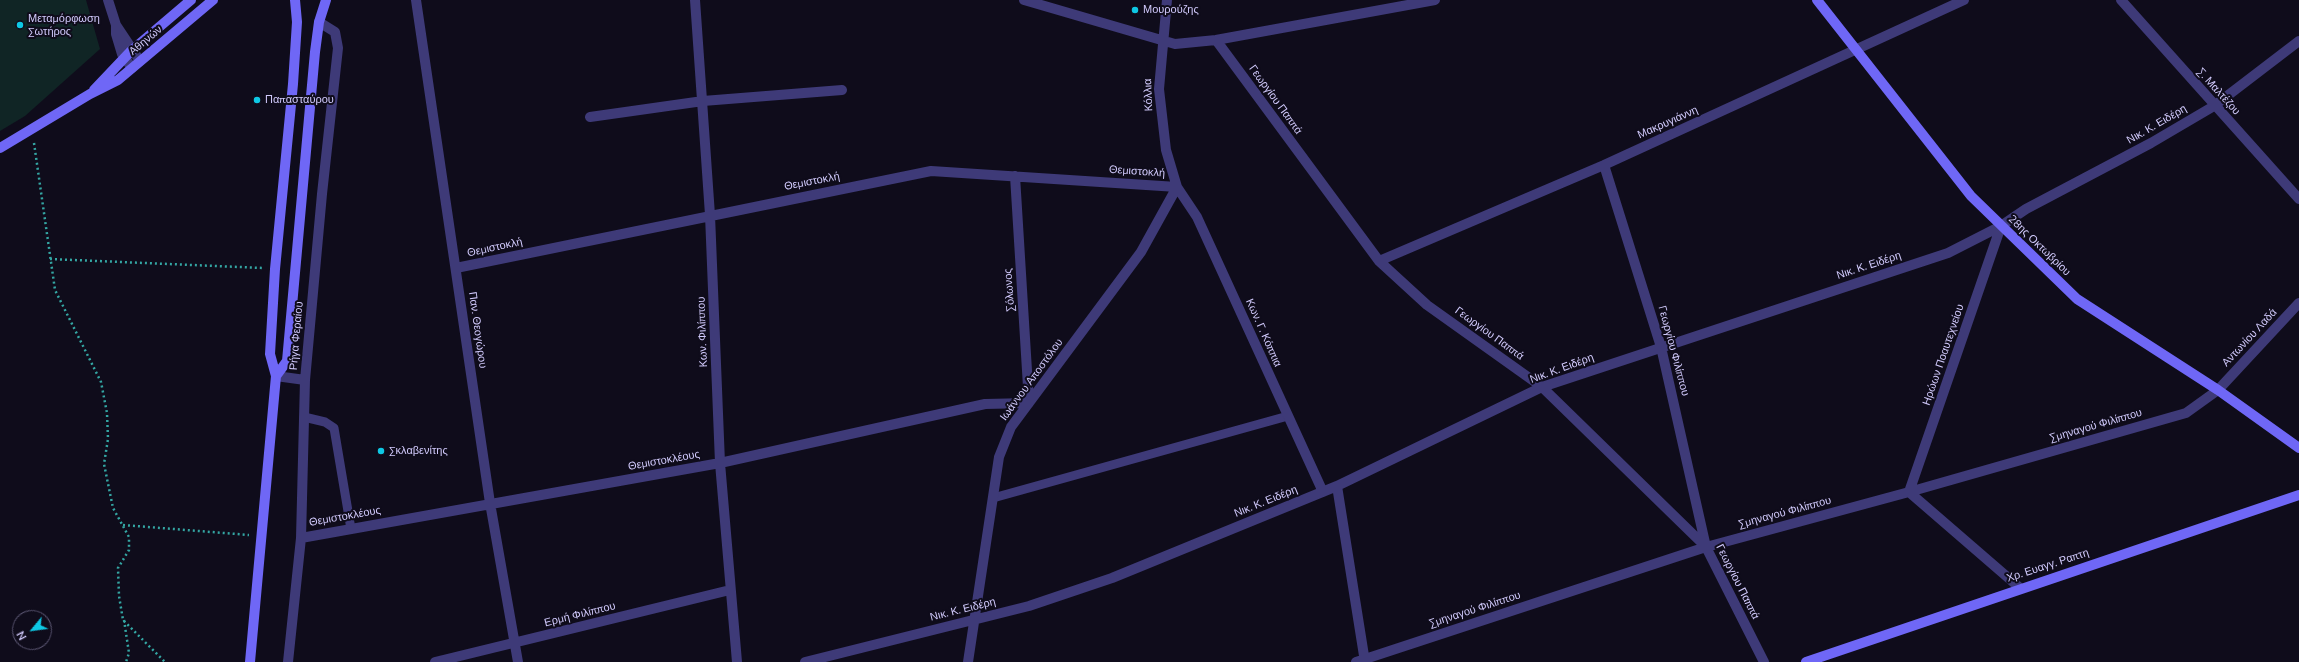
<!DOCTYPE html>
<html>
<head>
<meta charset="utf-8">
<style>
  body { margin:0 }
  #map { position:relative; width:2299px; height:662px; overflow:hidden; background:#0f0c1b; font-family:"Nunito Sans",sans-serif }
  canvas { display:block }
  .north { position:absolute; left:12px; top:610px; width:40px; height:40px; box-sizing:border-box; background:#0f0c1b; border:1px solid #5d5875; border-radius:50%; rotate:241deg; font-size:11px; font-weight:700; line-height:16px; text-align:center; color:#d1cafc }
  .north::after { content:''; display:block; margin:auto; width:14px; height:18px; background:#0ec8e4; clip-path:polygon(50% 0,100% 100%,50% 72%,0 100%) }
</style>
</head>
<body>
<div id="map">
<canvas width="2299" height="662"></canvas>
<div class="north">N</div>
</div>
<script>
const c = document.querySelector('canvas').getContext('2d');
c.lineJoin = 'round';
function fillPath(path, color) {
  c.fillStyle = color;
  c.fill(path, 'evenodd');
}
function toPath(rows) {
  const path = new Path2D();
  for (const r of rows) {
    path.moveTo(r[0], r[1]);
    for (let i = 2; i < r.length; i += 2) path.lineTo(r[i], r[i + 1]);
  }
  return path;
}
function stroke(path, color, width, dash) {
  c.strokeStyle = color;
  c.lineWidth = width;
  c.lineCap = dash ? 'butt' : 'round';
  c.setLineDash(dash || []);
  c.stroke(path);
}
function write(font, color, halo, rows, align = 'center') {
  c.font = font + ' "Nunito Sans",sans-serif';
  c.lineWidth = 4;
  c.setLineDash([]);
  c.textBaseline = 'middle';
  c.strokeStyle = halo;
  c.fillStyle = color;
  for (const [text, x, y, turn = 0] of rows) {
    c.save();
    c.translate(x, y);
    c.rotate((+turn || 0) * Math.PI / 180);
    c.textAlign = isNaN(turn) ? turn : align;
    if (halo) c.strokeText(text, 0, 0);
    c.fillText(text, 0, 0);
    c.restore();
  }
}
fillPath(toPath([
  [0,0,86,0,100,49,25,116,0,131]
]), '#102525');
stroke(toPath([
  [34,143,55,290,101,382,107,413,108,439,104,464,113,508,129,537,129,550,118,568,119,596,123,620,165,662],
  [50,259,263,268],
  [123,525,249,535],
  [124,620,129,653,126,662]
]), '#34a6a3', 2.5, [2, 3]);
stroke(toPath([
  [304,417,325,422,334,428,351,529],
  [993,498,1288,416]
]), '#3e3a78', 9);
stroke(toPath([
  [108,0,116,25],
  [416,0,490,503,518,662],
  [695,0,710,215,720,463,737,662],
  [1024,0,1175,44,1216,40,1435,0],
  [1167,0,1159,89,1166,150,1177,187,1197,217,1323,492],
  [2121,0,2299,199],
  [1216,40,1379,261,1427,305,1542,387,1706,547,1764,662],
  [132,68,122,54,116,34,116,25,140,61],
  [590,117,703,101,842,90],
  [1604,165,1661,347,1706,547],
  [2001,226,1909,492,2020,588],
  [1379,261,1604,165,1964,0],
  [456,268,931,171,1177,187],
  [276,376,305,380],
  [1337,486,1365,662],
  [301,538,720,463,985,404,1029,403,1015,176],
  [288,662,301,538,305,380,322,194,338,48,335,32,319,22],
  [435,662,730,590],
  [805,662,1029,606,1112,578,1337,486,1542,387,1948,253,2001,226,2026,209,2151,143,2214,106,2299,41],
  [968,662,999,457,1011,427,1141,252,1177,187],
  [1356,662,1706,547,1909,492,2186,413,2218,390,2299,303]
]), '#3e3a78', 10);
stroke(toPath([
  [1817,0,1971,196,2077,299,2218,390,2299,448],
  [94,90,131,51,191,0],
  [0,148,90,94,118,80,213,0],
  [276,376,287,361,315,52,319,22,326,0],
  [250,662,276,376,270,354,275,269,293,84,297,22,295,0],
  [1806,662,2299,495]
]), '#6f67f6', 10);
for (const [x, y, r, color] of [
  [1135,10,4,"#0ec8e4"],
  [20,25,4,"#0ec8e4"],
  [257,100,4,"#0ec8e4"],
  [381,451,4,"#0ec8e4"]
]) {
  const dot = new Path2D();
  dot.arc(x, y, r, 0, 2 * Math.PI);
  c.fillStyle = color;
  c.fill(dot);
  stroke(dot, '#0f0c1b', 1.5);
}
write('11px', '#d1cafc', '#0f0c1b', [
  ["Μουρούζης",1143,10],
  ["Μεταμόρφωση",28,19],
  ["Σωτήρος",28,32],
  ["Παπασταύρου",265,100],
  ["Σκλαβενίτης",389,451]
], 'left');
write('11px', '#d1cafc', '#0f0c1b', [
  ["Αθηνών",146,41,-40],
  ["Σ. Μαλτέζου",2218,92,48],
  ["Κόλλια",1149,95,-92],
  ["Γεωργίου Παππά",1275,100,54],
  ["Μακρυγιάννη",1668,123,-24],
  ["Νικ. Κ. Ειδέρη",2157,125,-30],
  ["Θεμιστοκλή",1137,172,4],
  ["Θεμιστοκλή",812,182,-11],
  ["28ης Οκτωβρίου",2039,246,44],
  ["Θεμιστοκλή",495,248,-12],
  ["Νικ. Κ. Ειδέρη",1869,266,-18],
  ["Σόλωνος",1010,290,-94],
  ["Παν. Θεογώρου",477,330,82],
  ["Κων. Φιλίππου",703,332,-92],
  ["Κων. Γ. Κόππια",1263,333,66],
  ["Γεωργίου Παππά",1489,334,36],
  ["Ρήγα Φεραίου",297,336,-85],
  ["Αντωνίου Λαδά",2250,338,-47],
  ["Γεωργίου Φιλίππου",1673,351,75],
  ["Ηρώων Ποαυτεχνείου",1944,355,-71],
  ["Νικ. Κ. Ειδέρη",1562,369,-20],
  ["Ιωάννου Αποστόλου",1032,380,-54],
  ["Σμηναγού Φιλίππου",2096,426,-16],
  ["Θεμιστοκλέους",664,461,-10],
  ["Νικ. Κ. Ειδέρη",1266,502,-22],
  ["Σμηναγού Φιλίππου",1785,513,-15],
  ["Θεμιστοκλέους",345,517,-10],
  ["Χρ. Ευαγγ. Ραπτη",2048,566,-18],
  ["Γεωργίου Παππά",1737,582,63],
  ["Νικ. Κ. Ειδέρη",963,610,-14],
  ["Σμηναγού Φιλίππου",1475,610,-18],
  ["Ερμή Φιλίππου",580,615,-14]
]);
</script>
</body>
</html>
